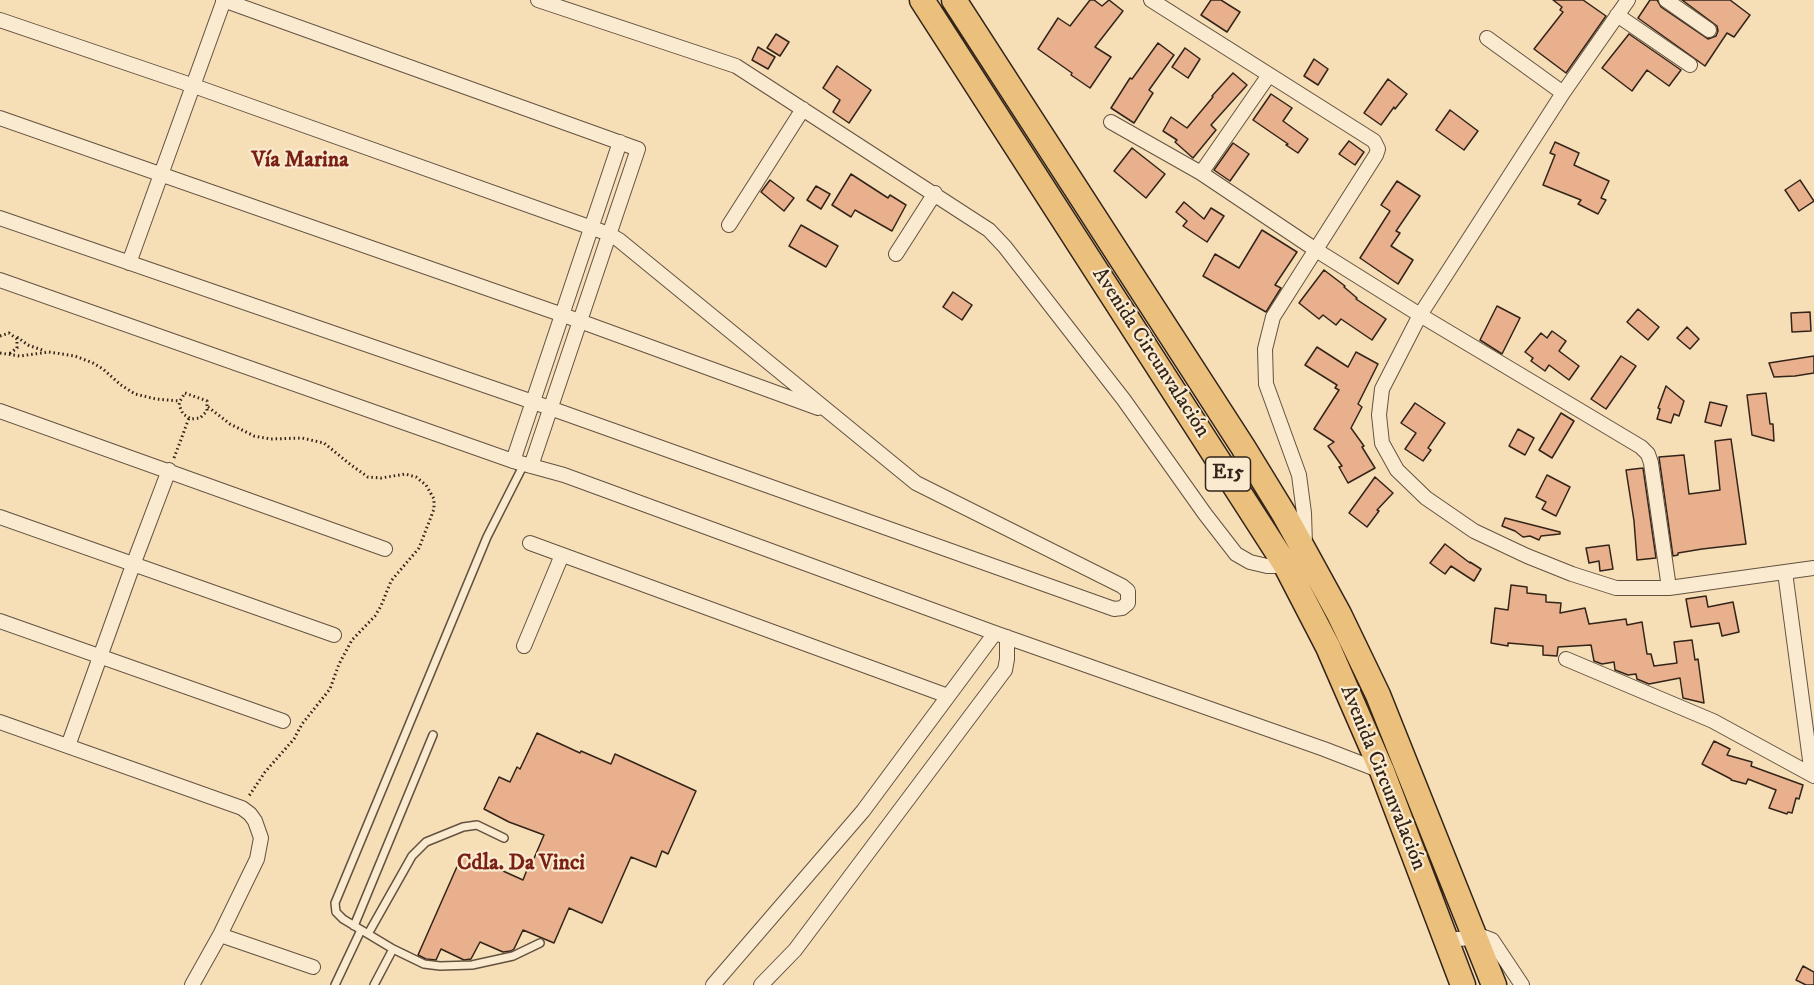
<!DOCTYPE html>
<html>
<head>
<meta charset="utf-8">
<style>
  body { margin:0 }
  canvas { display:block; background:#f6deb7 }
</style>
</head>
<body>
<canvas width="1814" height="985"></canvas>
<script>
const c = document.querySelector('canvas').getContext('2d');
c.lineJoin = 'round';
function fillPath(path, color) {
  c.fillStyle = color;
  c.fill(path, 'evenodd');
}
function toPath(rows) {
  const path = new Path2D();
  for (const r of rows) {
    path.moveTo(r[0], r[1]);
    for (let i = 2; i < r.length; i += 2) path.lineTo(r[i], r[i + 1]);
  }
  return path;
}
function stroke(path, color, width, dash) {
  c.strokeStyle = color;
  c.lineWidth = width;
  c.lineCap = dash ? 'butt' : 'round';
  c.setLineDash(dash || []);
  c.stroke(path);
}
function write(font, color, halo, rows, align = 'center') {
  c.font = font + ' "IM FELL DW Pica",serif';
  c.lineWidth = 4.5;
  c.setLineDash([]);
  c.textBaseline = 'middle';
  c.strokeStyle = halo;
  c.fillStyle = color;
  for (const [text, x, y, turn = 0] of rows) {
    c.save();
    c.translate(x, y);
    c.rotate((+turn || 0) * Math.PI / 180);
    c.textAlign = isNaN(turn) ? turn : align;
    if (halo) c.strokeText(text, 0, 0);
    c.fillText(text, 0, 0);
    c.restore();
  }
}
const building = toPath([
  [1090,0,1094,0,1102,6,1109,0,1123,11,1095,47,1111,57,1090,88,1071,75,1072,73,1038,49,1058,18,1070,26,1090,0],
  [1211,0,1221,0,1240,12,1227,32,1201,15,1211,0],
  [1553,0,1583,0,1606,16,1566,73,1534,49,1563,12,1560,10,1562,7,1553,0],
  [1650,0,1657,0,1661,7,1708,39,1716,36,1718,31,1717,26,1682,0,1730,0,1750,15,1734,37,1727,33,1705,66,1638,18,1650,0],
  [776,34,789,42,780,56,767,48,776,34],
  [1629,34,1681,70,1669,86,1647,70,1632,91,1602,68,1629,34],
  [1158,43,1174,55,1149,90,1153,93,1134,123,1111,108,1130,78,1132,79,1158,43],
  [758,47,775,57,768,69,752,60,758,47],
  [1185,48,1200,59,1188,78,1172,67,1185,48],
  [1314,59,1328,69,1318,85,1304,76,1314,59],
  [837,66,871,90,849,123,833,112,840,100,823,88,837,66],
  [1233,73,1247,85,1211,125,1216,130,1193,158,1175,142,1177,140,1163,131,1171,117,1187,128,1213,97,1212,96,1233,73],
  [1388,79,1407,94,1395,109,1394,107,1381,125,1364,113,1388,79],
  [1271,94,1292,108,1283,121,1308,139,1298,153,1286,145,1288,144,1253,120,1271,94],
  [1450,110,1478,131,1464,150,1436,130,1450,110],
  [1349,141,1364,152,1355,165,1339,154,1349,141],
  [1555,142,1579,153,1574,165,1609,181,1601,198,1606,200,1598,214,1578,204,1581,200,1543,185,1555,155,1550,153,1555,142],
  [1233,143,1249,154,1230,181,1214,170,1233,143],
  [1132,148,1165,174,1146,198,1114,171,1132,148],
  [851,174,888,198,890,195,906,205,892,231,855,210,851,217,832,205,851,174],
  [770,180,794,198,784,211,761,192,770,180],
  [1800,180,1814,201,1799,211,1785,190,1800,180],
  [1397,181,1420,196,1396,231,1400,233,1391,246,1413,260,1398,284,1360,258,1390,211,1381,205,1397,181],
  [816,186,830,194,821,209,807,200,816,186],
  [1184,202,1204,219,1211,208,1224,216,1207,242,1183,226,1187,221,1176,212,1184,202],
  [801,225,838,246,826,267,789,246,801,225],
  [1262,230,1297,252,1275,285,1281,288,1266,312,1203,276,1215,254,1239,268,1262,230],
  [1324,270,1345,286,1344,287,1357,298,1356,299,1386,319,1372,340,1341,319,1336,325,1323,315,1319,319,1299,303,1324,270],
  [953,292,972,305,962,320,943,307,953,292],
  [1497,306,1520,318,1502,354,1480,340,1497,306],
  [1638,309,1659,327,1648,340,1627,322,1638,309],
  [1810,312,1811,331,1792,332,1791,313,1810,312],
  [1687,327,1699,339,1690,349,1677,338,1687,327],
  [1552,331,1566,341,1559,351,1579,366,1569,380,1549,365,1545,371,1531,361,1533,358,1525,352,1541,333,1547,338,1552,331],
  [1317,347,1348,367,1356,352,1378,364,1358,404,1362,407,1351,428,1364,446,1362,447,1375,468,1348,483,1339,467,1342,466,1328,446,1334,442,1314,429,1339,390,1335,388,1337,385,1305,365,1317,347],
  [1621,356,1636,366,1606,409,1591,399,1621,356],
  [1814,356,1814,373,1795,376,1774,377,1769,363,1814,356],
  [1666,386,1684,401,1679,416,1674,414,1671,423,1657,419,1660,409,1658,408,1666,386],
  [1766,393,1770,424,1773,424,1774,441,1752,435,1747,395,1766,393],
  [1710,402,1727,406,1721,426,1705,422,1710,402],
  [1415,403,1445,423,1428,448,1431,450,1423,461,1405,449,1416,433,1401,423,1415,403],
  [1561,413,1574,421,1552,458,1539,450,1561,413],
  [1518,429,1534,438,1525,455,1509,446,1518,429],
  [1731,439,1746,544,1702,549,1678,553,1678,555,1673,556,1659,457,1684,455,1689,494,1720,490,1715,441,1731,439],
  [1643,468,1656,558,1637,560,1634,521,1626,470,1643,468],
  [1547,475,1570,487,1556,516,1542,509,1546,502,1536,497,1547,475],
  [1375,477,1393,493,1377,510,1379,511,1367,527,1349,513,1375,477],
  [1505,518,1560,532,1560,534,1541,536,1539,540,1530,536,1523,537,1515,531,1502,526,1505,518],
  [1445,544,1470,563,1470,562,1481,569,1474,581,1451,566,1445,574,1430,563,1445,544],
  [1609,545,1613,569,1600,571,1599,561,1589,563,1586,548,1609,545],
  [1511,585,1527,587,1527,593,1546,595,1546,602,1561,603,1560,613,1585,608,1589,624,1626,619,1627,625,1642,622,1647,654,1651,654,1654,666,1677,663,1674,642,1692,640,1695,660,1698,659,1704,703,1683,698,1680,678,1649,684,1637,679,1636,674,1628,675,1615,670,1614,662,1602,664,1594,661,1591,645,1558,647,1557,656,1543,655,1543,646,1508,643,1508,646,1491,643,1495,608,1508,610,1511,585],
  [1706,596,1708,607,1733,602,1739,632,1722,636,1719,623,1691,627,1686,599,1706,596],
  [537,733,580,753,581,751,611,764,615,754,696,791,668,854,662,851,656,867,631,857,602,923,569,908,554,943,523,930,514,949,511,951,503,952,480,942,471,959,464,960,441,949,436,960,426,959,418,955,463,853,523,880,530,862,532,863,544,835,509,822,484,809,499,777,510,782,517,767,520,769,537,733],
  [1714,741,1730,749,1727,755,1752,762,1751,766,1803,785,1799,799,1796,798,1792,813,1788,812,1787,814,1769,808,1776,790,1748,779,1746,784,1731,780,1731,779,1702,764,1714,741],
  [1803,966,1814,972,1814,985,1806,985,1796,980,1803,966]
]);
fillPath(building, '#e8b08c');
stroke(building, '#332419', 1.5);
const lane = toPath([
  [524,464,487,537,335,903,336,912,343,919,393,949,424,964,440,966,472,965,513,956,540,943],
  [354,926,433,735],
  [368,934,412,856,426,842,463,827,477,825,504,838],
  [335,985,361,930],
  [374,985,393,949]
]);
const street = toPath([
  [223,0,638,149,531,466],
  [538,0,736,66,989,230,1005,247,1124,400,1205,514,1236,554,1250,562,1267,566,1276,566,1288,563],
  [1151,0,1374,141,1378,149,1376,155,1273,317,1265,349,1266,384,1299,475,1304,513,1305,545],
  [1628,0,1563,93,1420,315,1382,389,1379,415,1382,443,1397,470,1426,498,1474,531,1527,556,1572,574,1616,588,1669,588,1814,568],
  [1666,0,1709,30],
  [1617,15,1690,65],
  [0,20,194,86,609,234,619,240,916,483,1122,586,1128,591,1128,603,1122,608,1114,609,533,402,0,218],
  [1487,38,1563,93],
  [1269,75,1201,173,1316,250,1420,315,1641,447,1648,454,1651,463,1669,588],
  [0,118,563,315,818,408],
  [1111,122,1201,173],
  [729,225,803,109],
  [896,254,935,193],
  [129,263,224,0],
  [0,280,513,461,564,475,995,633,1324,749,1381,771],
  [0,411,385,549],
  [513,461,620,142],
  [0,517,334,635],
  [530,543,948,696],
  [1785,572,1812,775],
  [0,621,283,721],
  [524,646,562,555],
  [1566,659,1713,721,1814,776],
  [0,722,242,808,250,814,255,821,261,838,257,859,220,935,192,985],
  [68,746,133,565,169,470],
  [220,935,313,967],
  [1445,940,1484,937,1492,940,1522,985],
  [713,985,863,811,995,633],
  [761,985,795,950,1005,670,1007,659,1007,637]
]);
const highway = toPath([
  [922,0,1285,564,1328,647,1382,771,1463,985],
  [954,0,1243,447,1284,514,1305,552,1339,614,1378,695,1494,985]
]);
stroke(lane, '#645240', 10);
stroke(street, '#645240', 16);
stroke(highway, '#332419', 27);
stroke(toPath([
  [0,336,9,333,17,339,17,348,9,354],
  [17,337,28,345,45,351],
  [0,353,20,356,49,352,75,356,93,363,103,369,121,385,135,394,156,399,180,401],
  [185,393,207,401,207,411,200,418,191,419,183,414,179,405,180,401,185,393],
  [208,407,230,424,254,436,271,439,302,438,324,443,351,465,368,477,381,478,405,474,416,477,426,485,434,499,434,509,419,548,391,581,381,606,375,616,352,640,339,664,330,689,302,724,294,739,265,772,249,796],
  [174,458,189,418]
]), '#332419', 3, [1.5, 3]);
stroke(lane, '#f9ead0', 7);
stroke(street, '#f9ead0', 14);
stroke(highway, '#ebbf7c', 24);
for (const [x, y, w] of [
  [1228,474,45]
]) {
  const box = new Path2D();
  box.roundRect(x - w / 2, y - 17, w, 34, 4.5);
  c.fillStyle = '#f9ead0';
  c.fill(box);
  stroke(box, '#332419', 1.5);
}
write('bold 20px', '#332419', null, [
  ["E15",1228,474]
]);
write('21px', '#332419', '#f9ead0', [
  ["Avenida Circunvalación",1150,353,57],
  ["Avenida Circunvalación",1382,778,68]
]);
write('bold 22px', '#7a1f14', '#f9ead0', [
  ["Vía Marina",300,161],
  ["Cdla. Da Vinci",521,864]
]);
</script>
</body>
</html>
